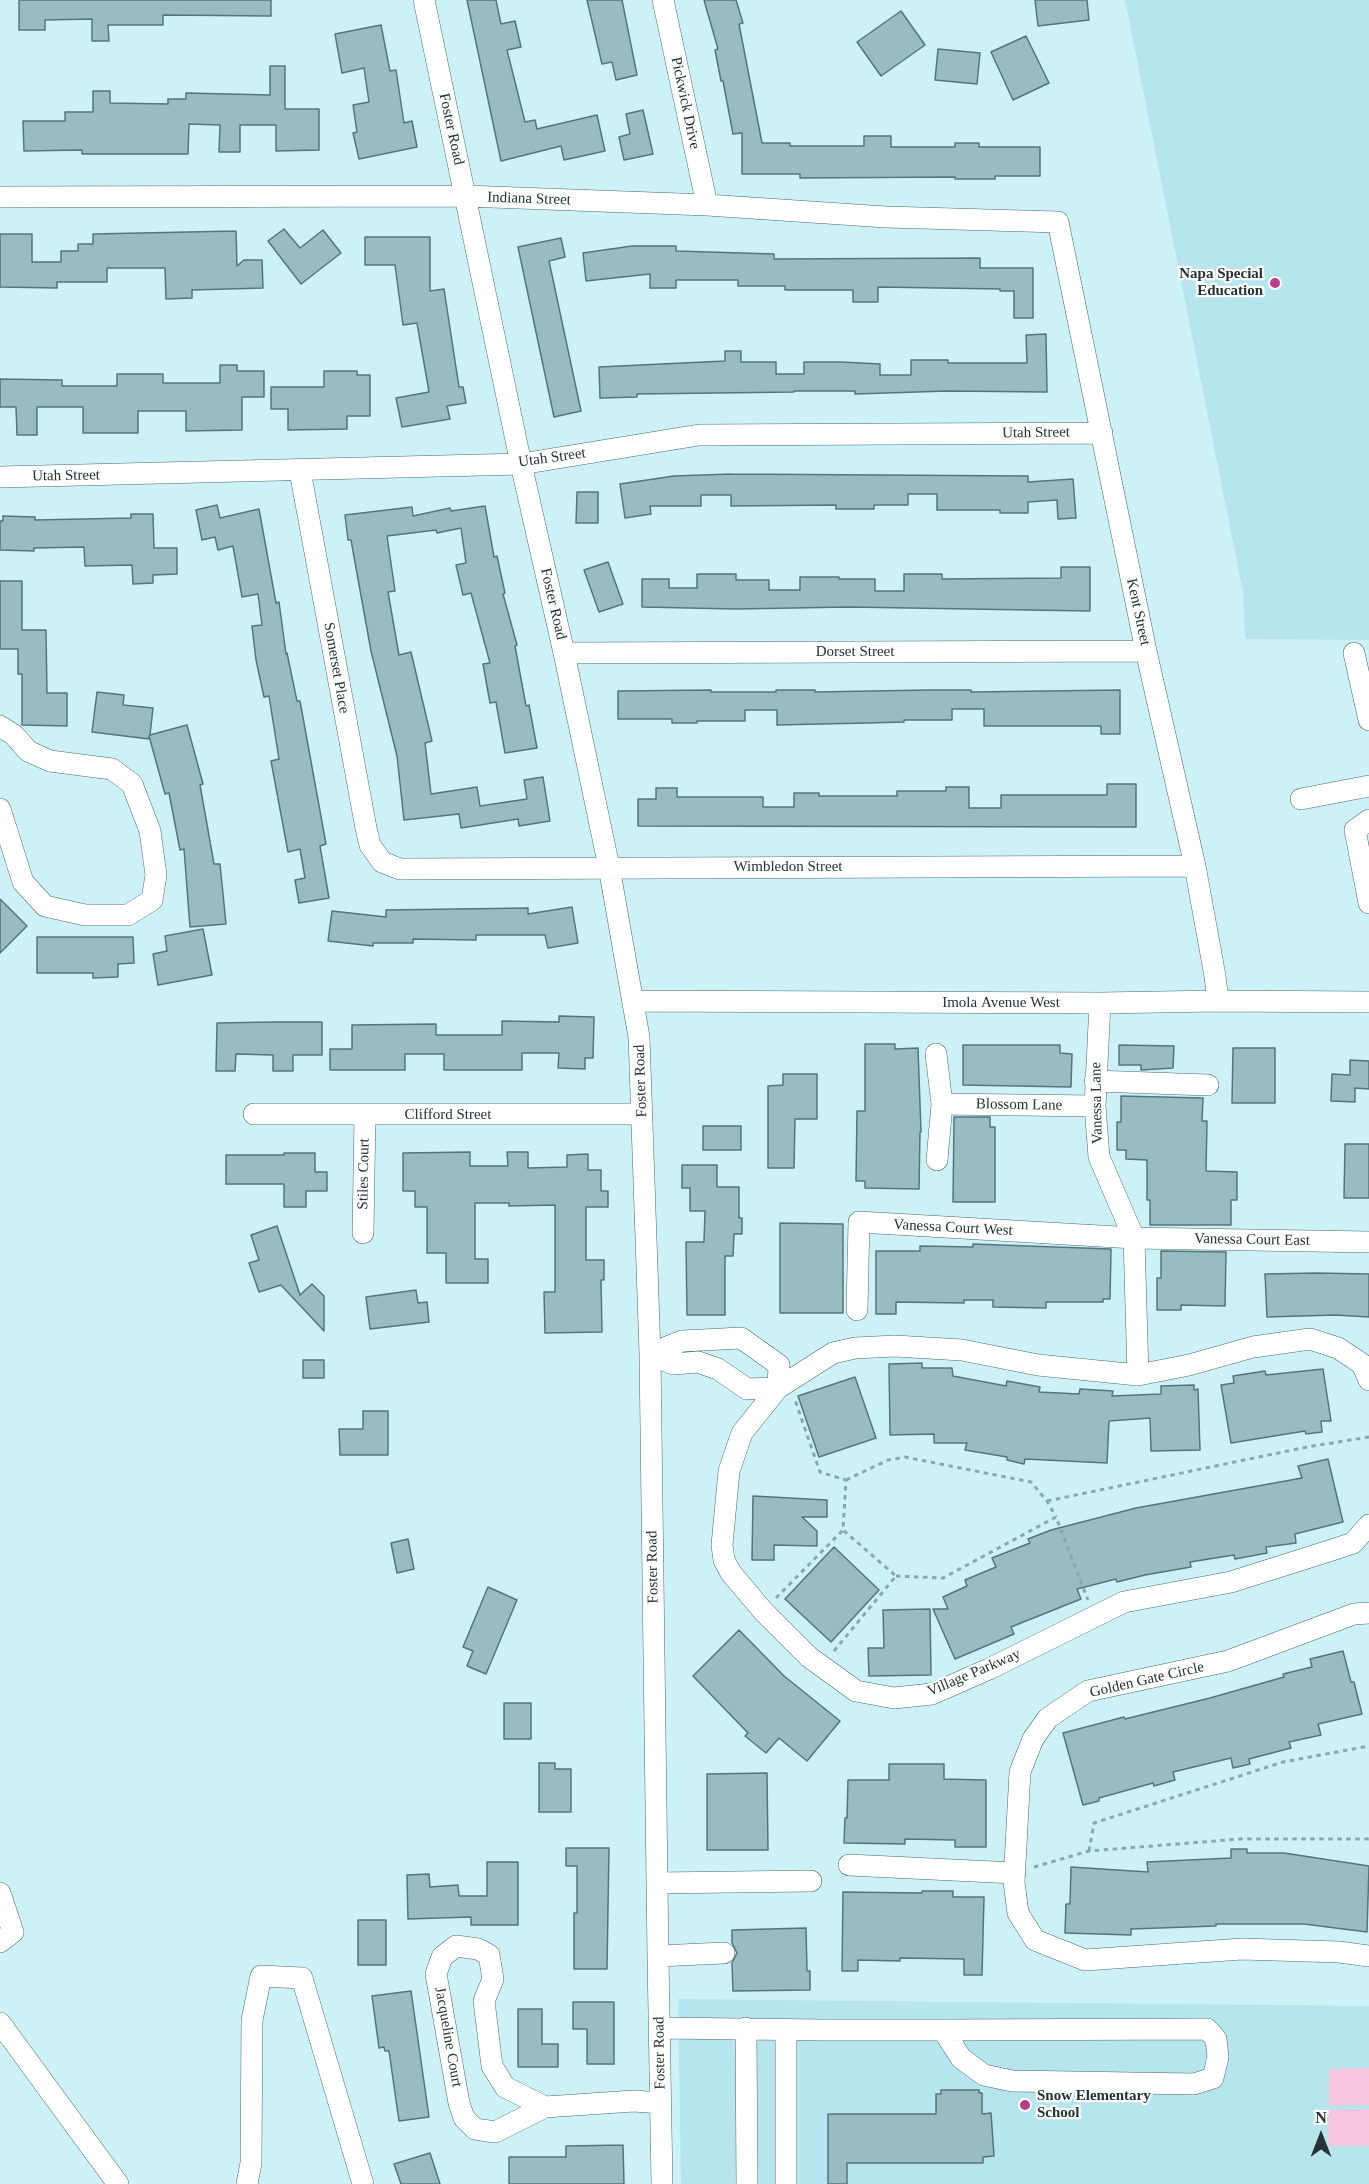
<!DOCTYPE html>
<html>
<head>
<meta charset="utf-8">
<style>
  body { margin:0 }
  #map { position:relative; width:1369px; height:2184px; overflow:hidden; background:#ccf2f8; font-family:"Times New Roman",serif }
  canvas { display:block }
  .north { position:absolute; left:1291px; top:2106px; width:60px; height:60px; -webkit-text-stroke:4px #fff; paint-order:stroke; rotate:0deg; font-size:16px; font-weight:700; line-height:24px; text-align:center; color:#243335 }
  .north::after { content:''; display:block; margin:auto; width:21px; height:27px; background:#243335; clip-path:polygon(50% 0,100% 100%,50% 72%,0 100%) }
</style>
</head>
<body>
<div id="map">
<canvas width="1369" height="2184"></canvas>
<div class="north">N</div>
</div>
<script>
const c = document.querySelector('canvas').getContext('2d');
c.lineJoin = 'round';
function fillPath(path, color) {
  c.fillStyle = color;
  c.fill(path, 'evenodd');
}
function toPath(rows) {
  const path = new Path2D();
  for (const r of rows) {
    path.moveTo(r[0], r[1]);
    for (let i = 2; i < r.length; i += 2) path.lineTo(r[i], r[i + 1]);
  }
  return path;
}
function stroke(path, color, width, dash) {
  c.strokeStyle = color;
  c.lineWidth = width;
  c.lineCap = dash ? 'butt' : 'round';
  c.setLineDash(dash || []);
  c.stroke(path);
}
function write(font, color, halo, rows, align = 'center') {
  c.font = font + ' "Times New Roman",serif';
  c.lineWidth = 4.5;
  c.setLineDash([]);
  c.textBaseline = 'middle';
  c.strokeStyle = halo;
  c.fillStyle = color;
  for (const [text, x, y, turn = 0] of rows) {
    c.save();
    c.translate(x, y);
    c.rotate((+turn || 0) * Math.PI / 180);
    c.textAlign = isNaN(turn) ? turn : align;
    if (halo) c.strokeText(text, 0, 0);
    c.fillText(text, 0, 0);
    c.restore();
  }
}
fillPath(toPath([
  [1125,0,1369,0,1369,640,1245,639,1243,592],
  [678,1999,1369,2006,1369,2184,681,2184]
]), '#b7e5ed');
fillPath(toPath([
  [1369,2068,1369,2105,1329,2105,1329,2069],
  [1369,2109,1369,2146,1328,2146,1328,2110]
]), '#f6c6df');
const building = toPath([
  [19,0,271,0,271,16,163,15,163,25,108,25,109,41,92,41,92,19,45,20,45,30,19,30,19,0],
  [467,0,496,0,501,24,515,21,521,47,507,50,525,122,535,120,537,129,597,115,605,151,564,160,561,146,501,161,467,0],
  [587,0,622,0,637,75,616,80,612,62,602,64,587,0],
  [704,0,736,0,743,23,739,24,762,143,790,143,790,146,864,146,864,136,891,136,891,147,955,147,955,143,979,143,979,147,1040,147,1040,176,995,176,995,179,955,179,955,177,800,178,800,174,742,174,742,133,733,134,723,81,721,81,715,50,718,49,704,0],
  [1035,0,1087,0,1089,20,1038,26,1035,0],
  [901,11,925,45,881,76,857,42,901,11],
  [381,25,390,71,396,70,404,123,412,121,417,147,359,159,353,133,357,132,353,105,369,102,364,68,342,73,335,34,381,25],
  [1026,36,1049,83,1013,100,991,52,1026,36],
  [938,49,980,53,977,84,935,80,938,49],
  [270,66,285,66,285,109,319,109,319,150,276,151,276,125,240,125,240,152,219,152,220,125,189,124,188,154,82,154,82,150,24,151,23,121,65,121,65,112,93,112,93,91,110,91,110,103,168,104,168,99,186,99,186,93,270,95,270,66],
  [643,110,653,154,624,160,619,137,630,134,626,114,643,110],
  [284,229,300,248,323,230,341,253,301,284,268,241,284,229],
  [236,231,237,266,244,260,262,260,263,288,192,290,192,298,166,299,165,268,107,268,107,282,57,282,57,288,0,287,0,234,32,234,32,262,61,262,61,251,78,251,78,244,93,244,93,234,236,231],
  [365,237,430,237,430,291,444,289,459,387,463,387,466,403,447,406,450,419,402,427,396,398,429,392,417,323,403,325,395,265,365,265,365,237],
  [561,238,565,257,549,261,581,411,554,417,518,247,561,238],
  [632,246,676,246,676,251,774,254,774,259,980,258,980,268,1033,268,1033,318,1014,318,1014,291,1000,291,1000,289,878,287,878,302,853,302,853,290,785,290,785,286,738,286,738,280,676,280,676,288,650,288,650,274,586,281,583,253,632,246],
  [1046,334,1047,392,948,391,855,394,855,391,794,391,794,392,637,394,637,397,600,398,599,367,725,361,725,351,741,351,741,362,776,362,776,374,804,374,804,362,841,362,880,364,880,375,911,375,911,360,948,360,948,363,1027,363,1026,335,1046,334],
  [220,365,237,365,237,371,264,371,264,397,242,397,242,430,186,431,186,411,138,411,138,433,83,433,83,407,37,407,37,435,17,435,16,407,0,407,0,379,62,380,62,386,117,386,117,374,163,374,163,383,220,383,220,365],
  [324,371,357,371,357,375,370,375,370,416,347,416,347,429,288,430,288,409,271,409,271,387,324,387,324,371],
  [731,474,1028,476,1028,482,1073,479,1076,518,1058,519,1057,500,1028,502,1028,513,1000,513,1000,510,937,510,937,494,908,494,908,505,874,505,874,509,836,509,836,505,731,506,731,495,701,495,701,506,650,506,651,514,625,518,620,484,674,476,731,474],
  [577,492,598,492,598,523,576,523,577,492],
  [217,505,220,518,259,509,276,603,279,602,286,654,287,653,297,701,300,701,326,844,320,846,329,898,299,903,295,880,305,878,300,849,288,852,271,761,279,759,269,696,264,697,256,660,252,626,262,625,258,594,242,597,233,546,218,550,215,537,202,540,196,510,217,505],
  [485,506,494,557,497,556,505,593,503,594,517,645,515,646,526,706,529,705,537,748,505,753,496,702,490,703,483,664,490,663,471,593,463,595,456,565,466,563,461,528,437,533,436,530,387,536,395,591,388,592,399,655,411,652,432,741,425,743,431,794,477,787,480,806,527,799,524,780,543,777,550,821,519,826,518,819,461,828,459,814,404,820,397,756,371,651,351,540,348,540,345,515,412,507,413,516,450,508,451,511,485,506],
  [131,514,153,514,154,548,177,548,177,574,153,575,153,583,133,584,132,565,85,566,84,547,34,548,34,551,0,550,0,521,3,521,3,516,35,517,35,520,131,518,131,514],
  [608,562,623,604,599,612,584,570,608,562],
  [1061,567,1090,567,1090,611,849,607,736,609,642,607,642,579,669,579,669,588,697,588,697,574,736,574,736,580,769,580,769,590,800,590,800,577,839,577,839,579,875,579,875,591,904,591,904,574,942,574,942,579,1061,578,1061,567],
  [0,581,22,581,22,630,46,630,47,693,67,693,67,726,22,725,22,674,18,674,18,649,0,649,0,581],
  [711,690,711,692,776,692,776,690,815,690,815,692,928,690,971,690,971,692,1120,690,1120,734,1101,734,1101,726,984,726,984,709,952,709,952,720,904,720,904,722,867,723,777,725,777,710,745,710,745,721,697,721,697,723,672,723,672,719,618,719,618,691,711,690],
  [97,692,124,695,123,705,153,708,150,735,187,725,203,784,200,785,214,864,220,864,226,924,190,927,184,849,180,850,169,793,165,794,149,736,149,739,92,732,97,692],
  [1107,784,1136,784,1136,827,638,826,638,799,656,799,656,788,677,788,677,797,763,797,763,807,794,807,794,793,819,793,819,796,897,796,897,791,946,791,946,787,969,787,969,808,1001,808,1001,795,1107,795,1107,784],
  [0,899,27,926,0,953,0,899],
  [572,907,578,943,548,948,545,935,476,935,476,940,413,939,413,943,373,943,373,946,328,941,332,911,386,917,386,910,528,908,528,914,572,907],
  [203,929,212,975,158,985,153,954,167,951,165,936,203,929],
  [37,937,133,937,134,963,118,964,118,977,93,978,93,973,37,973,37,937],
  [559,1016,594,1017,593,1058,585,1058,585,1069,558,1068,559,1053,522,1053,522,1070,444,1070,444,1054,405,1054,405,1070,330,1070,330,1049,352,1049,352,1025,436,1024,436,1035,502,1035,502,1021,559,1022,559,1016],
  [273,1022,322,1022,322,1055,293,1055,293,1071,273,1071,273,1055,236,1054,235,1071,216,1071,217,1023,273,1022],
  [865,1044,895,1044,895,1049,918,1048,921,1132,920,1132,919,1189,865,1188,865,1181,856,1181,857,1111,865,1111,865,1044],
  [963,1045,1060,1045,1060,1053,1072,1054,1071,1087,963,1085,963,1045],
  [1119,1045,1174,1046,1173,1068,1141,1070,1141,1065,1119,1065,1119,1045],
  [1233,1048,1275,1048,1275,1103,1232,1103,1233,1048],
  [1350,1060,1369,1061,1369,1089,1355,1088,1355,1102,1331,1101,1332,1074,1350,1075,1350,1060],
  [783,1074,817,1074,817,1119,795,1119,794,1168,768,1168,768,1086,783,1085,783,1074],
  [1121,1096,1203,1098,1202,1121,1207,1121,1206,1171,1237,1172,1237,1200,1231,1200,1231,1225,1150,1225,1150,1200,1147,1200,1147,1160,1126,1159,1126,1150,1117,1150,1117,1122,1121,1122,1121,1096],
  [954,1117,990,1117,990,1127,995,1127,995,1202,953,1202,954,1117],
  [703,1126,741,1126,741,1150,703,1150,703,1126],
  [1345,1144,1369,1144,1369,1198,1344,1198,1345,1144],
  [470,1152,470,1166,508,1166,507,1152,528,1152,528,1168,567,1167,567,1155,588,1154,588,1170,601,1170,601,1191,608,1191,608,1207,586,1207,586,1260,604,1260,604,1280,601,1280,602,1332,545,1333,544,1292,555,1292,555,1205,509,1206,509,1203,475,1203,475,1259,488,1259,488,1283,446,1283,446,1253,427,1253,427,1207,415,1207,415,1191,403,1191,403,1153,470,1152],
  [284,1153,315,1153,315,1172,327,1172,327,1191,306,1191,306,1207,284,1207,284,1184,226,1184,226,1155,284,1155,284,1153],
  [682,1165,717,1165,717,1187,739,1187,739,1218,742,1218,742,1234,734,1234,733,1256,725,1256,725,1315,687,1315,686,1242,704,1242,705,1211,690,1211,690,1188,682,1188,682,1165],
  [780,1223,843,1224,843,1313,780,1313,780,1223],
  [277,1226,300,1295,312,1284,324,1296,324,1331,281,1285,259,1292,249,1263,259,1260,251,1235,277,1226],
  [973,1244,1111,1249,1110,1299,1103,1299,1103,1302,1046,1302,1046,1308,993,1307,993,1300,964,1300,964,1303,896,1302,896,1314,876,1314,876,1251,920,1251,920,1246,973,1247,973,1244],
  [1161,1251,1226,1252,1225,1306,1181,1305,1181,1310,1157,1310,1157,1278,1161,1278,1161,1251],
  [1316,1273,1369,1274,1369,1317,1335,1315,1267,1317,1265,1274,1316,1273],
  [416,1290,418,1303,427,1302,429,1322,370,1329,366,1297,416,1290],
  [303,1360,324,1360,324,1378,303,1378,303,1360],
  [922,1363,922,1368,952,1368,953,1376,1006,1386,1007,1381,1040,1387,1039,1392,1079,1394,1080,1389,1113,1391,1112,1396,1161,1394,1161,1386,1194,1385,1194,1390,1198,1389,1200,1450,1151,1451,1150,1418,1109,1421,1107,1463,1025,1459,1024,1464,1007,1460,1007,1457,965,1450,967,1443,934,1443,934,1434,890,1435,889,1364,922,1363],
  [1323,1369,1331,1421,1321,1421,1322,1432,1306,1434,1305,1431,1231,1443,1221,1385,1234,1383,1233,1376,1265,1371,1266,1375,1323,1369],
  [855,1377,876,1438,819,1457,798,1396,855,1377],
  [363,1411,388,1411,388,1455,340,1455,339,1429,363,1429,363,1411],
  [1328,1459,1343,1522,1295,1534,1296,1543,1266,1547,1267,1553,1235,1559,1234,1555,1190,1562,1191,1567,1145,1575,1117,1582,1116,1579,1077,1589,1081,1599,1011,1627,1014,1634,955,1659,933,1609,948,1609,943,1597,967,1586,965,1580,996,1567,992,1558,1030,1543,1028,1539,1051,1530,1136,1508,1302,1478,1298,1466,1328,1459],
  [753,1496,827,1500,827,1517,802,1517,817,1531,817,1546,774,1545,774,1560,752,1560,753,1496],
  [408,1539,414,1569,397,1573,391,1543,408,1539],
  [834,1547,879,1590,831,1642,785,1599,834,1547],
  [488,1587,517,1600,486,1674,467,1666,473,1651,463,1647,488,1587],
  [930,1609,931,1675,869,1676,868,1648,884,1648,883,1610,930,1609],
  [739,1630,784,1676,840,1721,807,1761,779,1738,766,1753,745,1736,748,1733,693,1676,739,1630],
  [1343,1651,1351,1682,1354,1682,1362,1714,1318,1724,1321,1735,1289,1742,1291,1748,1249,1759,1250,1764,1233,1768,1231,1758,1173,1772,1175,1780,1154,1786,1153,1783,1099,1798,1099,1801,1083,1805,1063,1733,1124,1717,1125,1719,1210,1698,1284,1677,1283,1674,1312,1667,1310,1659,1343,1651],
  [504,1703,531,1703,531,1739,504,1739,504,1703],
  [539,1763,555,1763,555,1769,571,1769,571,1812,539,1812,539,1763],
  [889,1764,944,1764,944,1779,986,1780,986,1847,955,1847,955,1840,905,1839,905,1844,844,1843,845,1818,847,1818,848,1780,889,1780,889,1764],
  [767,1773,768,1850,707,1850,707,1774,767,1773],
  [566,1848,609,1848,607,1969,574,1969,574,1913,577,1913,577,1866,566,1866,566,1848],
  [1231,1849,1247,1849,1247,1853,1284,1853,1369,1866,1367,1932,1304,1924,1216,1924,1216,1926,1131,1929,1131,1935,1065,1933,1066,1904,1070,1904,1071,1867,1148,1872,1147,1862,1231,1858,1231,1849],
  [487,1862,518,1862,518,1925,471,1925,471,1917,408,1919,407,1875,429,1874,430,1887,458,1885,459,1896,487,1896,487,1862],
  [922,1891,953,1891,953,1897,984,1897,982,1975,964,1975,964,1959,900,1958,900,1961,858,1960,858,1971,842,1971,843,1892,922,1893,922,1891],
  [358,1920,386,1920,386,1965,358,1965,358,1920],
  [806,1928,807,1971,810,1971,810,1990,733,1991,732,1963,737,1953,732,1943,732,1930,806,1928],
  [411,1991,429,2117,399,2121,389,2051,385,2051,384,2047,379,2048,372,1996,411,1991],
  [573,2002,614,2002,614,2064,587,2064,587,2029,573,2029,573,2002],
  [518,2009,542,2009,542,2044,558,2044,558,2067,518,2067,518,2009],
  [941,2090,979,2090,979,2093,982,2093,982,2114,991,2113,994,2156,983,2157,983,2163,847,2163,847,2184,828,2184,828,2114,936,2114,936,2094,941,2094,941,2090],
  [623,2145,624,2184,509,2184,509,2157,566,2157,566,2146,623,2145],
  [430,2153,440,2184,401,2184,394,2164,430,2153]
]);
fillPath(building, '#98bcc2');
stroke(building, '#54767b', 1.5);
const minor = toPath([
  [424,0,521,464,564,653,609,867,639,1037,650,1354,658,1956,662,2184],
  [663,0,707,205],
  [0,197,465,196,707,205,886,217,1058,222,1146,651,1195,866,1215,976,1218,1001],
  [300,471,366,828,370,845,382,862,400,869,1195,866],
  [0,477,521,464,699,435,1102,433],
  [564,653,1146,651],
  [1354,653,1369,720],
  [0,726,14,735,28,751,50,761,112,769,132,784,150,831,156,875,152,900,128,915,85,915,45,906,23,882,0,809],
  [1301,799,1369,786],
  [1369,820,1355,830,1369,903],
  [633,1001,1100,1003,1218,1001,1369,1002],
  [1100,1003,1095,1106,1099,1157,1134,1238,1138,1375],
  [936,1054,942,1104,937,1160],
  [1095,1081,1208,1085],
  [942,1104,1095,1106],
  [254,1114,642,1114],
  [363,1233,365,1115],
  [857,1310,859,1222,1134,1238,1369,1242],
  [650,1354,682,1341,741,1338,779,1365,778,1388],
  [650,1354,673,1364,698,1362,718,1369,747,1389,778,1388],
  [1369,1380,1362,1364,1338,1348,1310,1339,1253,1347,1189,1365,1138,1375,1038,1365,962,1350,895,1346,855,1348,833,1353,778,1388,742,1433,729,1471,722,1545,724,1560,731,1573,763,1611,809,1657,856,1691,894,1698,932,1694,989,1669,1124,1602,1231,1582,1332,1550,1353,1543,1369,1525],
  [1369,1613,1354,1614,1228,1661,1088,1691,1048,1718,1033,1739,1020,1772,1014,1882,1018,1913,1035,1940,1085,1960,1242,1949,1339,1952,1369,1956],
  [849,1865,1015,1873],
  [657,1883,811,1881],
  [0,1893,13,1932,0,1942],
  [658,1956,724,1953],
  [0,2023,118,2184],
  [660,2028,823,2030,943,2030,1207,2029,1216,2039,1218,2057,1213,2078,1194,2084,1012,2081,984,2075,961,2058,943,2030],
  [746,2028,747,2184],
  [545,2107,505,2087,492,2066,484,2001,493,1979,489,1955,478,1949,456,1946,442,1957,436,1974,459,2103,464,2118,475,2129,495,2132,545,2107,634,2101,661,2103],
  [247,2184,251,2163,252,2020,261,1976,302,1978,363,2184],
  [786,2184,786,2030]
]);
stroke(minor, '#486a6f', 22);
stroke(toPath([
  [846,1480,888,1460,905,1457,1031,1482,1047,1501,1056,1517],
  [1047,1501,1307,1447,1369,1437],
  [896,1576,943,1578,1056,1517,1088,1600],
  [776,1598,843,1530,846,1480,820,1472,795,1400],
  [834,1651,896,1576,843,1530],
  [1089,1851,1094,1823,1283,1762,1369,1746],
  [1034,1867,1089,1851,1240,1839,1369,1839]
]), '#8aa7ab', 3, [4.5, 4.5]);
stroke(minor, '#fff', 21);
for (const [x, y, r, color] of [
  [1275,283,6,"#ba3d8b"],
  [1025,2105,6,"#ba3d8b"]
]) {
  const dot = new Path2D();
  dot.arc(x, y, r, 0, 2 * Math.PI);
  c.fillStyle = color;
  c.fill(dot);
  stroke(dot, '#fff', 2);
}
write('15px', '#243335', '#fff', [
  ["Pickwick Drive",685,103,78],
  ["Foster Road",451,129,78],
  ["Indiana Street",529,199,2],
  ["Utah Street",1036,433,-1],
  ["Utah Street",552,458,-8],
  ["Utah Street",66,476,-1],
  ["Foster Road",553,604,77],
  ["Kent Street",1138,612,78],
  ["Dorset Street",855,652],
  ["Somerset Place",336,668,80],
  ["Wimbledon Street",788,867],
  ["Imola Avenue West",1001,1003],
  ["Foster Road",641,1081,-92],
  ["Vanessa Lane",1097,1103,-91],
  ["Blossom Lane",1019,1105,1],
  ["Clifford Street",448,1115],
  ["Stiles Court",364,1174,-89],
  ["Vanessa Court West",953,1228,3],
  ["Vanessa Court East",1252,1240,1],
  ["Foster Road",653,1567,-91],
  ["Village Parkway",974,1673,-23],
  ["Golden Gate Circle",1147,1680,-13],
  ["Jacqueline Court",448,2037,80],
  ["Foster Road",660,2053,-91]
]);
write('bold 15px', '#243335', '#fff', [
  ["Napa Special",1263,274],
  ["Education",1263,291],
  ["Snow Elementary",1037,2096,"left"],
  ["School",1037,2113,"left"]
], 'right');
</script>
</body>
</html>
